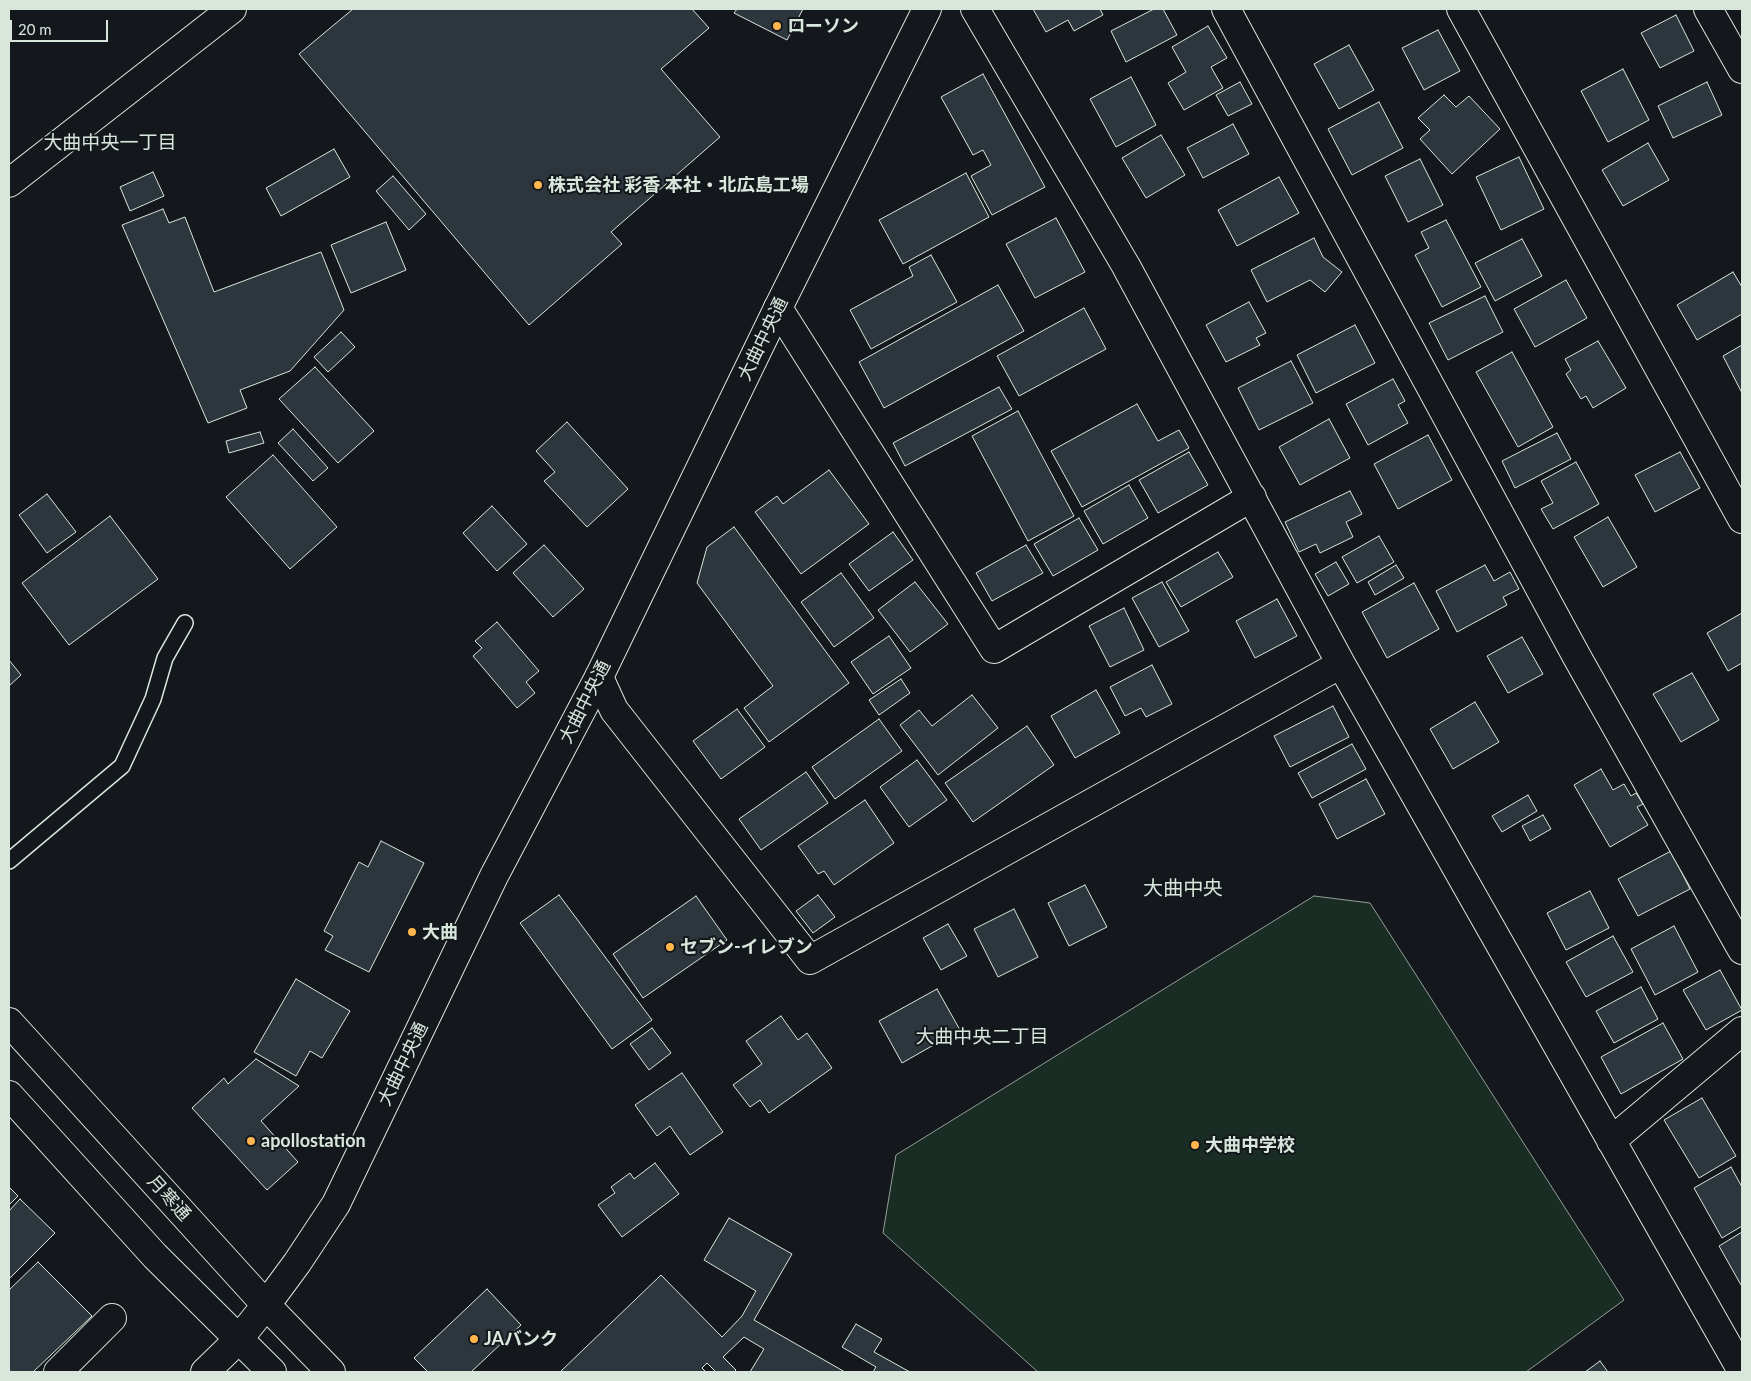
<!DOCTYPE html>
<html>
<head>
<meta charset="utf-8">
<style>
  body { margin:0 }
  #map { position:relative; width:1751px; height:1381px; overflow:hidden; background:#14181c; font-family:Lato,sans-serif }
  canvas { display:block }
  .frame { position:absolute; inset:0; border:10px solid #d8e6dc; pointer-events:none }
  .scale { position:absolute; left:10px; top:20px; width:98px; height:22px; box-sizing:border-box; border:2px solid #d8e6dc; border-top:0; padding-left:6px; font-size:15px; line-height:18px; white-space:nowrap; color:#d8e6dc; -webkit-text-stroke:4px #14181c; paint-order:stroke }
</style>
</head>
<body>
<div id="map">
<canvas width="1751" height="1381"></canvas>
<div class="frame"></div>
<div class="scale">20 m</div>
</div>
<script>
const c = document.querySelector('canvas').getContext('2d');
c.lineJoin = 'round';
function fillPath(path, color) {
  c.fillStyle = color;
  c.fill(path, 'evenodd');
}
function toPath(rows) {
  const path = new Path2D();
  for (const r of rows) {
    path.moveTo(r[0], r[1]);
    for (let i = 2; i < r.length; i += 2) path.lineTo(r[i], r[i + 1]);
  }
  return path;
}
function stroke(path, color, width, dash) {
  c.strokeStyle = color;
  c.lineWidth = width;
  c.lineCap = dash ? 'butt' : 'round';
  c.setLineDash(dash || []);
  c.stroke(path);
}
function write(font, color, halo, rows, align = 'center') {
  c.font = font + ' Lato,"Noto Sans JP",sans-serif';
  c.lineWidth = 4;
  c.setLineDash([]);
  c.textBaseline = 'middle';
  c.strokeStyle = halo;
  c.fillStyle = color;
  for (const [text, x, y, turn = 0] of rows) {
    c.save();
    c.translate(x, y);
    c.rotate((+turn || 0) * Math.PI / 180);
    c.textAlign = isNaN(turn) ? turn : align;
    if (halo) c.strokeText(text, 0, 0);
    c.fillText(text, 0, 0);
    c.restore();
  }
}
const green = toPath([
  [1314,896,1370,903,1624,1300,1526,1372,1038,1372,883,1233,896,1155,1314,896]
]);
fillPath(green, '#1a2d24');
stroke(green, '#939e99', 1);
const building = toPath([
  [353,9,692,9,709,28,661,69,720,137,611,232,622,244,529,325,299,54,353,9],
  [737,9,803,9,787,40,734,13,737,9],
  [1033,9,1100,9,1103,15,1074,31,1068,20,1046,32,1033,9],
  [1154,9,1163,9,1177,35,1126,62,1111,31,1154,9],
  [1676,15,1694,51,1660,68,1641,33,1676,15],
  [1208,26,1227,58,1211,67,1223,88,1184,110,1168,83,1186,72,1172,47,1208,26],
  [1438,30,1460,71,1424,90,1402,48,1438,30],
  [1349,45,1374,90,1339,109,1314,64,1349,45],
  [1623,69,1649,120,1608,142,1581,91,1623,69],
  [983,74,1045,187,992,215,971,176,991,165,983,150,973,155,941,97,983,74],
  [1131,77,1156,125,1116,147,1090,99,1131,77],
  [1240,82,1252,104,1228,116,1216,95,1240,82],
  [1707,82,1722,115,1673,138,1658,106,1707,82],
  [1444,95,1456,107,1469,96,1500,129,1452,174,1420,139,1430,130,1418,118,1444,95],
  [1379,102,1403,148,1352,175,1328,129,1379,102],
  [1233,124,1249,154,1203,178,1187,148,1233,124],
  [1161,135,1185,175,1146,198,1122,158,1161,135],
  [1648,143,1669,180,1623,206,1602,170,1648,143],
  [334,149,350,177,281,216,266,188,334,149],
  [1519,157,1544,209,1501,230,1476,177,1519,157],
  [1420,159,1443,205,1408,222,1385,176,1420,159],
  [153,172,164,196,130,211,120,187,153,172],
  [966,173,989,217,903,264,879,220,966,173],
  [393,176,426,214,409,230,376,191,393,176],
  [1279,177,1299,213,1237,246,1218,210,1279,177],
  [163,209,169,223,185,217,214,292,321,252,344,310,290,371,240,390,247,408,208,423,122,225,163,209],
  [1056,218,1085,272,1035,298,1006,244,1056,218],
  [1446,220,1481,287,1442,307,1415,255,1429,248,1421,232,1446,220],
  [386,222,406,270,351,293,331,245,386,222],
  [1314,238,1323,257,1342,272,1325,292,1310,280,1267,302,1251,270,1314,238],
  [1522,239,1542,276,1495,301,1475,263,1522,239],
  [931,255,957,302,871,349,850,310,913,276,909,267,931,255],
  [1733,272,1742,287,1742,314,1697,340,1677,305,1733,272],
  [1566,280,1587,318,1535,347,1514,309,1566,280],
  [998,285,1024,331,884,408,859,362,998,285],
  [1485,296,1503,332,1448,360,1429,323,1485,296],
  [1249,302,1266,333,1256,338,1260,345,1226,362,1206,325,1249,302],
  [1084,308,1106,349,1019,396,997,356,1084,308],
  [1355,325,1375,363,1316,393,1297,355,1355,325],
  [341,332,355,347,328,372,314,357,341,332],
  [1598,341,1626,388,1593,408,1586,396,1581,399,1566,374,1571,370,1565,359,1598,341],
  [1742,345,1742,393,1723,356,1742,345],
  [1512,352,1553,427,1518,447,1476,372,1512,352],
  [1291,361,1313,403,1259,430,1238,388,1291,361],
  [315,367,374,431,338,463,279,399,315,367],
  [1393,379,1405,401,1398,405,1408,423,1368,445,1346,404,1393,379],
  [999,387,1012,409,905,466,893,443,999,387],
  [1137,404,1158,441,1179,430,1189,448,1082,507,1051,451,1137,404],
  [1018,411,1074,516,1028,541,972,436,1018,411],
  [1329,419,1350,458,1300,485,1279,447,1329,419],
  [567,422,628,489,587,527,544,481,555,472,536,451,567,422],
  [293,429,328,468,313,481,278,443,293,429],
  [260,432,264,443,229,453,226,441,260,432],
  [1557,433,1571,459,1515,488,1502,461,1557,433],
  [1428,435,1452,480,1398,509,1374,464,1428,435],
  [1189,452,1208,485,1158,513,1139,480,1189,452],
  [1680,452,1700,488,1655,512,1635,475,1680,452],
  [273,455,337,527,290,569,226,497,273,455],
  [1576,462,1599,504,1553,529,1541,509,1553,503,1541,481,1576,462],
  [829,470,869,524,801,574,755,512,777,496,783,504,829,470],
  [1129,485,1148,518,1103,544,1084,511,1129,485],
  [1350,491,1362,514,1346,522,1353,537,1320,553,1316,544,1299,552,1285,522,1350,491],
  [47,494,76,532,47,553,19,515,47,494],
  [492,506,527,544,497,571,463,533,492,506],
  [110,516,158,579,69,645,22,583,110,516],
  [1608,517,1637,567,1603,587,1574,537,1608,517],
  [1079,518,1098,550,1053,576,1034,544,1079,518],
  [734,527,849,683,769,742,744,708,773,686,697,583,707,547,734,527],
  [893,532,913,560,869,591,849,564,893,532],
  [1379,536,1394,562,1357,583,1342,557,1379,536],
  [544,545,584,589,553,617,513,573,544,545],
  [1026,545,1043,573,992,601,976,573,1026,545],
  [1218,552,1233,577,1181,607,1166,582,1218,552],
  [1336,562,1349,584,1328,596,1315,574,1336,562],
  [1396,565,1404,578,1375,595,1368,582,1396,565],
  [1485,565,1494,581,1510,572,1519,589,1503,597,1507,605,1457,632,1436,591,1485,565],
  [841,573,874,618,834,647,801,602,841,573],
  [915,582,948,624,910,652,878,610,915,582],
  [1162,582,1189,631,1159,647,1132,598,1162,582],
  [1414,583,1439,629,1387,658,1362,612,1414,583],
  [1277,599,1297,636,1255,658,1236,621,1277,599],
  [1124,608,1144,650,1110,667,1089,626,1124,608],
  [1742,613,1742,663,1728,671,1707,633,1742,613],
  [497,622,539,671,526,682,535,693,517,708,473,656,482,648,475,641,497,622],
  [889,636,911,668,873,694,851,662,889,636],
  [1522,637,1543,674,1508,693,1487,656,1522,637],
  [9,660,21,675,9,686,9,660],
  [1152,665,1172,704,1146,717,1141,708,1125,716,1110,687,1152,665],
  [1692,673,1719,720,1681,742,1653,694,1692,673],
  [901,679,910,693,879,715,869,700,901,679],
  [1096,690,1120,733,1075,758,1051,716,1096,690],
  [972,695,998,728,938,775,900,725,919,710,932,726,972,695],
  [1475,702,1499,742,1453,769,1430,729,1475,702],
  [1333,706,1349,737,1290,767,1274,736,1333,706],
  [737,709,765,747,721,779,693,741,737,709],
  [879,719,902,751,835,799,812,767,879,719],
  [1027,726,1054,765,973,822,945,783,1027,726],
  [1352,744,1366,769,1312,798,1298,773,1352,744],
  [917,760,947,800,909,827,880,787,917,760],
  [1601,769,1613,790,1624,784,1631,796,1636,793,1643,804,1637,807,1648,825,1610,847,1574,785,1601,769],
  [806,772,828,803,761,850,739,819,806,772],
  [1366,779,1385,814,1337,839,1319,804,1366,779],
  [1528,795,1537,811,1502,832,1492,816,1528,795],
  [865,800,894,843,834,885,824,871,818,874,798,846,865,800],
  [1543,815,1551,829,1530,841,1522,826,1543,815],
  [381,841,424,863,369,972,325,950,333,936,324,931,359,862,368,867,381,841],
  [1671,851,1690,889,1638,916,1618,879,1671,851],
  [1085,885,1107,927,1069,946,1048,903,1085,885],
  [1590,891,1609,928,1566,950,1547,913,1590,891],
  [559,895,652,1020,612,1049,520,923,559,895],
  [818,895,835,917,813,933,796,911,818,895],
  [696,896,727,940,643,998,613,954,696,896],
  [1014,909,1038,957,998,977,974,929,1014,909],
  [948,924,967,956,941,970,923,938,948,924],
  [1674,926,1698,972,1655,995,1631,949,1674,926],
  [1613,936,1633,972,1586,997,1566,962,1613,936],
  [1720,970,1742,1010,1706,1030,1683,990,1720,970],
  [296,979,350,1011,322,1058,310,1051,296,1076,254,1052,296,979],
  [1641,987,1658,1019,1614,1043,1596,1011,1641,987],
  [937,989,960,1030,902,1063,879,1021,937,989],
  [781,1016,798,1040,807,1033,832,1068,769,1113,760,1100,750,1107,733,1085,762,1064,746,1041,781,1016],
  [1663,1023,1683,1059,1621,1094,1601,1057,1663,1023],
  [652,1028,671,1053,649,1070,630,1044,652,1028],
  [256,1059,299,1086,261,1121,298,1162,267,1190,192,1108,224,1078,228,1084,256,1059],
  [682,1073,723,1132,690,1155,670,1126,657,1136,635,1105,682,1073],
  [1702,1098,1736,1156,1699,1178,1664,1120,1702,1098],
  [655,1163,679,1194,622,1237,598,1205,615,1193,611,1187,630,1173,634,1179,655,1163],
  [1731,1167,1742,1187,1742,1226,1722,1238,1694,1188,1731,1167],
  [9,1187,18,1196,9,1205,9,1187],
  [20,1199,55,1233,9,1279,9,1211,20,1199],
  [729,1218,792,1254,754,1320,845,1372,750,1372,764,1349,744,1337,723,1357,736,1370,734,1372,716,1372,707,1363,702,1368,706,1372,560,1372,661,1275,722,1337,742,1316,756,1291,704,1260,729,1218],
  [1742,1232,1742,1285,1741,1285,1719,1246,1742,1232],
  [38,1262,92,1316,33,1372,9,1372,9,1290,38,1262],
  [487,1289,521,1325,471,1372,428,1372,414,1358,487,1289],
  [856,1324,882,1339,874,1352,910,1372,873,1372,876,1367,842,1347,856,1324],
  [1600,1361,1608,1372,1585,1372,1600,1361]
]);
fillPath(building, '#2c363c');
stroke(building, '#d8e6dc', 1);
const lane = toPath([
  [9,861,122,766,153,699,165,658,185,623]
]);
const street = toPath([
  [975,9,1126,266,1341,664,1742,1371],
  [1226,9,1577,657,1742,950],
  [1461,9,1742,519],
  [1708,9,1742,69],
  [9,183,232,9],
  [778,308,994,649,1252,497],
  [599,677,614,710,810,960,1341,664],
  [1611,1141,1742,1031],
  [58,1372,112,1318]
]);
const secondary = toPath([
  [205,1372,238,1340,266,1305,297,1263,336,1204,494,876,599,677,778,308,927,9]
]);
const highway = toPath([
  [9,1022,266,1305,331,1372],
  [9,1095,155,1256,272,1372]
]);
stroke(lane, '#d8e6dc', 18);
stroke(street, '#d8e6dc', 30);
stroke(secondary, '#d8e6dc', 30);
stroke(highway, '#d8e6dc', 30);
stroke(lane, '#14181c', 15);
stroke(street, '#14181c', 28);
stroke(secondary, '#14181c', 28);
stroke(highway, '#14181c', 28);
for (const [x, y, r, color] of [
  [777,26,5,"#ffb74d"],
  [538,185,5,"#ffb74d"],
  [412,932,5,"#ffb74d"],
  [670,947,5,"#ffb74d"],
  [251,1141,5,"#ffb74d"],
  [1195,1145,5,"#ffb74d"],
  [474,1339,5,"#ffb74d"]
]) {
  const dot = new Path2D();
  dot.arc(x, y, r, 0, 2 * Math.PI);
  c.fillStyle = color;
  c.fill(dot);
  stroke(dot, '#14181c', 2);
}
write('bold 18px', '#d8e6dc', '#14181c', [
  ["ローソン",787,26],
  ["株式会社 彩香 本社・北広島工場",548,185],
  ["大曲",422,932],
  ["セブン-イレブン",680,947],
  ["apollostation",261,1141],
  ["大曲中学校",1205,1145],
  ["JAバンク",484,1339]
], 'left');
write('18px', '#d8e6dc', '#14181c', [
  ["大曲中央通",763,339,-64],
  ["大曲中央通",585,702,-63],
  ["大曲中央通",403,1064,-64],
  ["月寒通",169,1198,48]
]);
write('19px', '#d8e6dc', '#14181c', [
  ["大曲中央一丁目",110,143],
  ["大曲中央二丁目",982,1037]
]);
write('20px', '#d8e6dc', '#14181c', [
  ["大曲中央",1183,889]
]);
</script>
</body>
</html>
